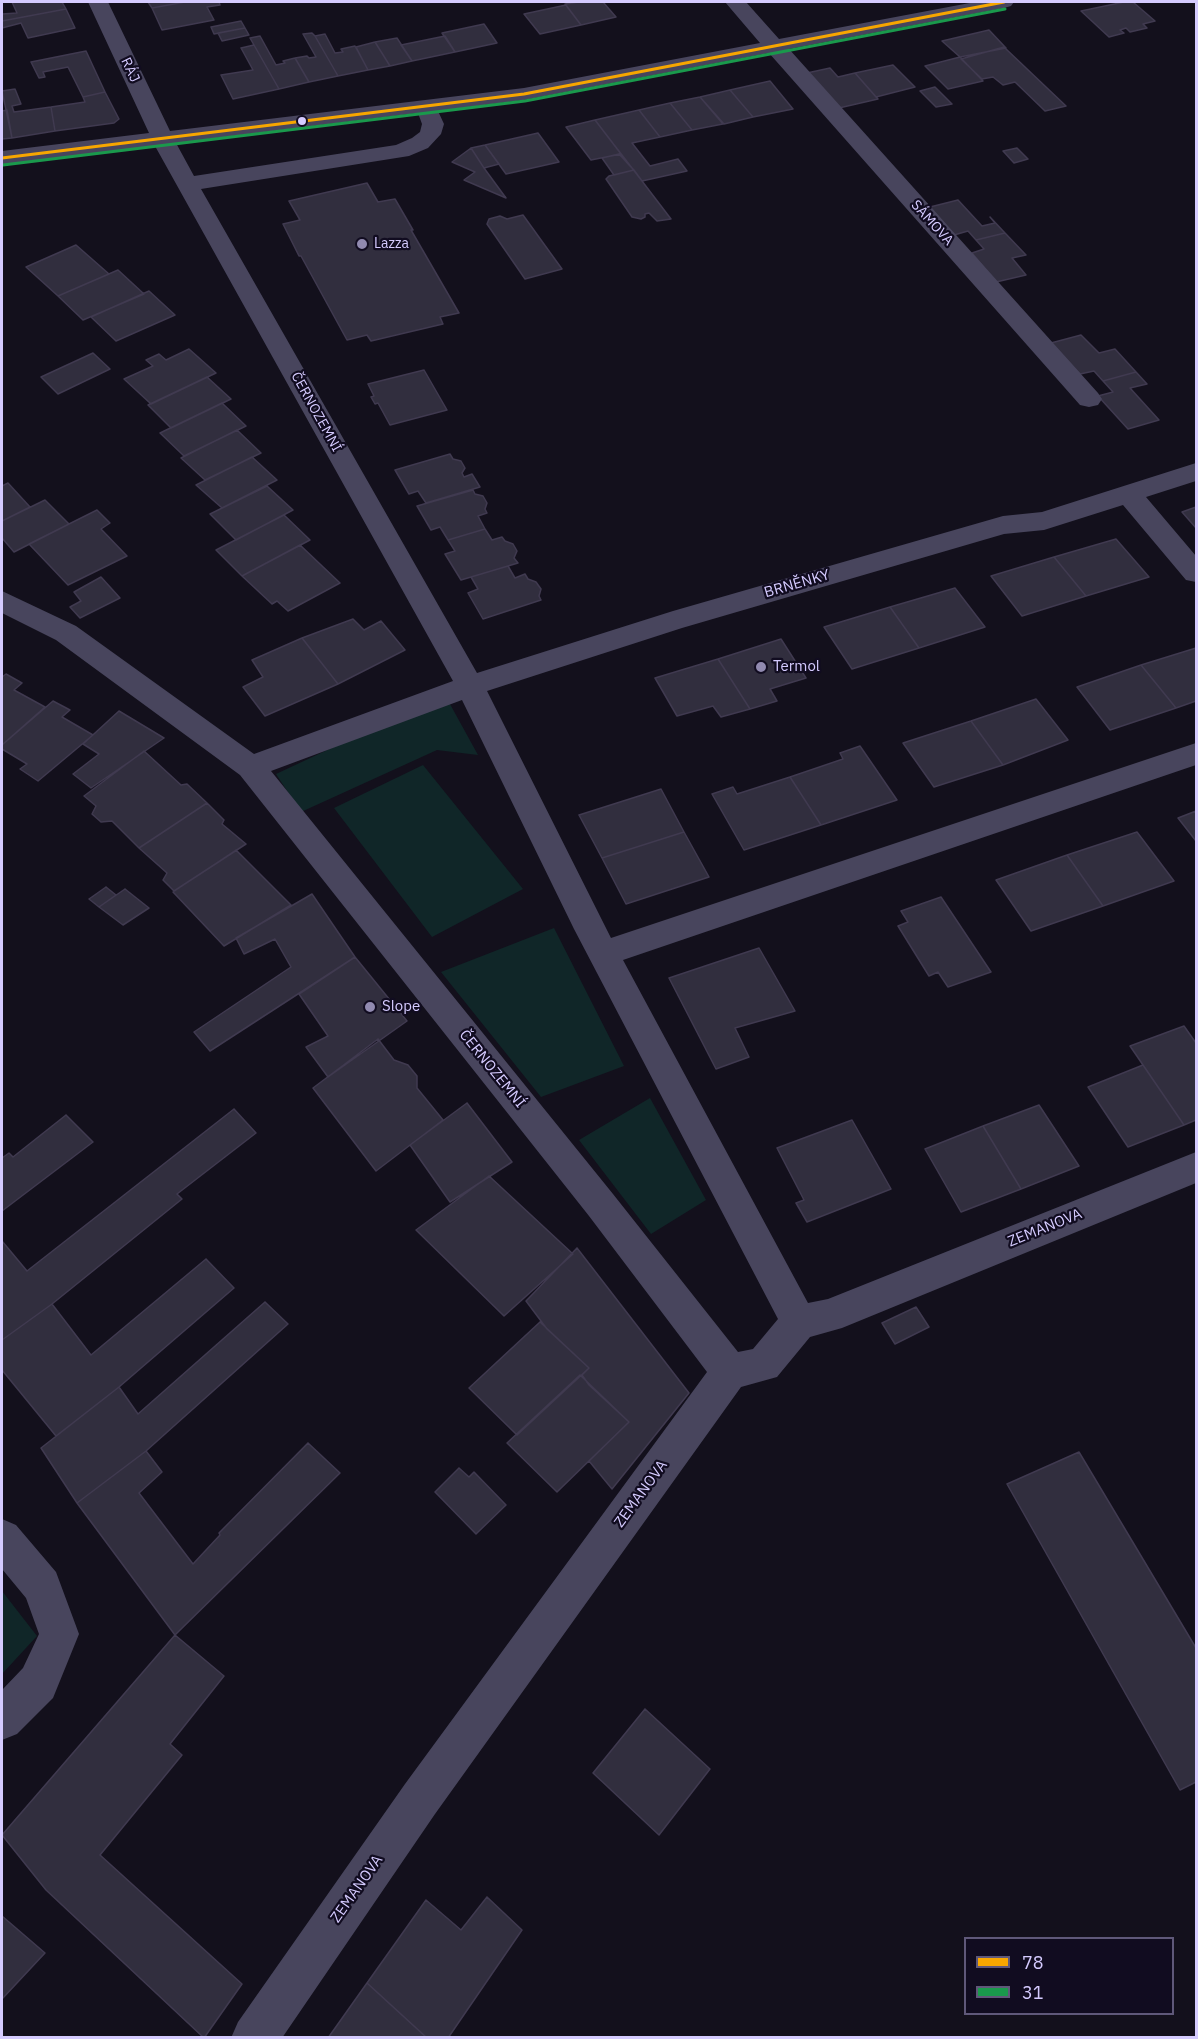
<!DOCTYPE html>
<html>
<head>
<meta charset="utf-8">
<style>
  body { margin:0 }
  #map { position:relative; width:1198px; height:2039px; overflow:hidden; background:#13101c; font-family:"IBM Plex Sans",sans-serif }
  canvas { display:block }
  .frame { position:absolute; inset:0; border:3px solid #d5cbff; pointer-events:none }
  .legend { position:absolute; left:964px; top:1937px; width:210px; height:78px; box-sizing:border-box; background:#110c20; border:2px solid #5f5879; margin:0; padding:8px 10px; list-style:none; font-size:18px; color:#d5cbff }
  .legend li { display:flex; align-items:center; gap:12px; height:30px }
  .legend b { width:30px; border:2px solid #5f5879 }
</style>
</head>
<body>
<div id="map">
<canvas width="1198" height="2039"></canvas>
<div class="frame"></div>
<ul class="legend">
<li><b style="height:8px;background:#f7a600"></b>78</li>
<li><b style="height:8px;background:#1a994c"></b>31</li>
</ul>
</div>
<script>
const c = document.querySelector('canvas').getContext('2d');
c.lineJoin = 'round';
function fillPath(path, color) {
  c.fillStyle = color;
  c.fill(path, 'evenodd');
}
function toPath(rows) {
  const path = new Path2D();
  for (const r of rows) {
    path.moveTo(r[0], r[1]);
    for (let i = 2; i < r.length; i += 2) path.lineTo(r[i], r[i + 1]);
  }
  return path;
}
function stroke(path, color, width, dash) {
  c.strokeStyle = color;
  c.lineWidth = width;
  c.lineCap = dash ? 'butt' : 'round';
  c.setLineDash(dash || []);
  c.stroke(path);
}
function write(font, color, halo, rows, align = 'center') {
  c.font = font + ' "IBM Plex Sans",sans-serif';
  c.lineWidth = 4.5;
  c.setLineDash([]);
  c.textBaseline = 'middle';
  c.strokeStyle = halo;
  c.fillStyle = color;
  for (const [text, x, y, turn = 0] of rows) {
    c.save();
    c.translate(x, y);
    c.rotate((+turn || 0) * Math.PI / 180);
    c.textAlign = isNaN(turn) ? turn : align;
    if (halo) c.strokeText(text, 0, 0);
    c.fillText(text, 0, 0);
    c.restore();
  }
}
fillPath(toPath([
  [445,695,478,755,437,750,301,812,276,774],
  [423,765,523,889,432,937,334,808],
  [554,928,624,1066,541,1097,441,972],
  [650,1098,706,1200,651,1234,579,1140],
  [2,1591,37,1636,2,1674]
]), '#102628');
const building = toPath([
  [12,2,62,2,66,9,2,21,2,14,17,13,12,2],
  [148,2,185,2,152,8,148,2],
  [185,2,222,2,219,2,220,5,207,7,214,20,162,30,152,8,185,2],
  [579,2,603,2,616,17,581,25,565,4,579,2],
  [1124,2,1133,2,1155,21,1143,24,1147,28,1130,32,1126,28,1120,30,1124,33,1109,37,1081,11,1124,2],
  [566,5,581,25,540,34,524,14,566,5],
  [66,9,75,28,28,38,21,23,2,28,2,21,66,9],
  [241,21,245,28,214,34,211,27,241,21],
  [484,24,497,43,455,52,442,33,484,24],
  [245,28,249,35,222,41,218,33,245,28],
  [989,30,1006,48,960,57,942,41,989,30],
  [312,33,315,36,338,76,309,82,295,58,307,56,309,58,316,57,303,34,312,33],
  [325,34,335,53,343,52,341,49,355,46,368,70,338,76,315,36,325,34],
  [260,36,276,65,285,63,283,61,295,58,309,82,279,89,250,38,260,36],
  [445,36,455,52,412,61,401,45,445,36],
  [397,38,412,61,390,66,375,42,397,38],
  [375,42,390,66,368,70,356,47,375,42],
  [254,45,279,89,233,99,221,75,253,70,241,48,254,45],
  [1004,47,1005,48,1066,106,1045,111,1015,82,1003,85,993,77,982,79,961,59,1004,47],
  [86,51,105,92,83,97,68,67,43,72,45,77,39,78,31,62,86,51],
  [960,57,983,81,948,89,925,66,960,57],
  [893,65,915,87,876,97,855,73,893,65],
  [830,68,838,77,855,73,878,99,839,108,807,73,830,68],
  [770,81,793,109,753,117,730,90,770,81],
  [935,87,952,104,936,107,920,91,935,87],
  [15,89,21,104,12,106,14,112,51,107,55,131,12,138,2,91,15,89],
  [730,90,753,117,724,124,700,97,730,90],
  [105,92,119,119,114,123,55,131,51,107,85,102,83,97,105,92],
  [700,97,723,124,692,130,670,103,700,97],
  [670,103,692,130,660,137,639,110,670,103],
  [7,110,12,138,2,139,2,111,7,110],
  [639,110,660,137,632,143,650,166,678,159,687,171,642,181,595,120,639,110],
  [595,120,621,154,591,160,566,127,595,120],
  [538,133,559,162,506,174,485,145,538,133],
  [485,145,499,164,484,168,471,148,485,145],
  [471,148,484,168,506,198,464,180,475,172,452,162,471,148],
  [1017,148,1028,159,1014,163,1003,151,1017,148],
  [619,154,630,166,634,170,614,175,602,158,619,154],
  [634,170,642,181,671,219,657,221,649,213,645,214,645,217,641,219,632,217,606,179,609,176,634,170],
  [367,183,378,202,395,199,413,230,411,230,459,313,440,317,443,324,371,341,367,335,347,340,301,256,299,256,283,224,300,220,289,201,367,183],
  [958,200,982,226,995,223,990,217,1005,233,976,240,968,231,954,235,930,207,958,200],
  [523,215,562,269,525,279,487,224,489,219,500,216,507,219,523,215],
  [1005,233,1026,255,1012,258,1026,275,996,282,972,253,984,249,976,240,1005,233],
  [76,245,109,274,58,296,26,267,76,245],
  [118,270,144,294,83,320,58,296,118,270],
  [149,291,175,315,116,341,91,317,149,291],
  [1081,335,1099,353,1115,349,1136,372,1103,381,1094,371,1080,374,1051,343,1081,335],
  [189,349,216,373,151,404,124,379,153,366,146,360,159,354,166,360,189,349],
  [93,353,110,369,58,394,41,377,93,353],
  [424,370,447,410,390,425,378,403,375,404,371,397,374,396,368,384,424,370],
  [1136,372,1147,384,1130,388,1159,420,1128,429,1098,396,1113,392,1103,381,1136,372],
  [207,377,231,399,171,428,148,405,207,377],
  [222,403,246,426,184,456,160,433,222,403],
  [237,430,261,453,205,480,181,458,237,430],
  [450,454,453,459,461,461,465,468,462,473,464,477,472,474,480,487,426,503,418,491,409,494,395,470,450,454],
  [252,457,277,480,222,508,196,485,252,457],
  [8,483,30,507,2,521,2,486,8,483],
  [267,486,293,510,236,540,210,514,267,486],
  [473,490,475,494,483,496,487,503,485,509,487,513,478,516,485,529,448,540,440,527,431,530,417,506,473,490],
  [45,500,69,524,14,552,2,538,2,521,45,500],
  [1196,507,1196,528,1182,512,1196,507],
  [97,510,110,523,101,529,127,556,68,585,29,544,97,510],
  [284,515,310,540,242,576,216,550,284,515],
  [485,529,492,540,502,537,505,541,513,544,517,551,514,558,518,563,461,580,445,554,455,551,448,540,485,529],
  [1116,539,1149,577,1086,596,1054,557,1116,539],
  [300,545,340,583,288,611,277,601,272,604,242,576,300,545],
  [1054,557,1086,596,1022,616,991,576,1054,557],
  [508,566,515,578,525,574,528,579,536,582,541,589,539,596,541,600,483,619,468,593,478,589,471,577,508,566],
  [101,577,120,598,80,618,70,607,81,601,74,592,101,577],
  [955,588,985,627,919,648,890,607,955,588],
  [890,607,919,648,852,669,824,627,890,607],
  [353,619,364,630,381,621,405,650,338,684,302,638,353,619],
  [302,638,338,684,265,716,243,687,263,677,252,660,302,638],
  [781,639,806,678,770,689,777,701,750,709,718,659,781,639],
  [1196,648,1196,701,1176,708,1141,665,1196,648],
  [718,659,750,709,721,717,713,706,677,716,655,678,718,659],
  [1141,665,1176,708,1110,730,1077,687,1141,665],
  [6,674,22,683,14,690,45,707,2,745,2,677,6,674],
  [1036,699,1068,740,1003,765,971,721,1036,699],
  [53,701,70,710,62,717,93,735,38,781,20,769,27,764,2,749,2,745,53,701],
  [119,711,164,738,91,788,73,774,99,754,83,744,119,711],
  [971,721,1003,765,934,787,903,743,971,721],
  [860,746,897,800,821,825,790,777,843,759,840,753,860,746],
  [144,751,181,785,187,784,207,803,139,848,112,821,101,822,92,814,96,806,84,796,144,751],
  [790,777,821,825,744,850,712,794,733,787,737,794,790,777],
  [661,789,684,832,602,858,579,815,661,789],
  [207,803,224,820,222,824,246,844,174,891,163,880,167,873,139,848,207,803],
  [1196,811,1196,841,1178,818,1196,811],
  [684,832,709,877,626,904,602,858,684,832],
  [1137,832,1174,881,1103,906,1067,855,1137,832],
  [236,850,291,905,224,946,173,892,236,850],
  [1067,855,1103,906,1031,931,996,880,1067,855],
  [106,887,116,895,99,907,89,899,106,887],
  [125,889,149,908,123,925,99,907,125,889],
  [312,894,355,957,210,1051,194,1032,291,967,275,939,244,954,236,938,312,894],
  [941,897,991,972,948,987,938,972,929,976,898,926,908,922,901,911,941,897],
  [759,948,795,1011,735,1028,749,1057,716,1069,669,978,759,948],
  [355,957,407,1021,328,1077,306,1047,328,1036,299,994,355,957],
  [1184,1026,1196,1043,1196,1120,1184,1125,1130,1046,1184,1026],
  [378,1039,394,1060,408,1065,417,1076,417,1088,443,1120,376,1171,313,1088,378,1039],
  [1143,1065,1184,1125,1128,1147,1088,1087,1143,1065],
  [467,1103,512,1162,450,1202,410,1145,467,1103],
  [1039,1105,1079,1166,1021,1189,983,1126,1039,1105],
  [234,1109,256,1133,177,1194,182,1199,52,1304,2,1340,2,1241,27,1271,234,1109],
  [66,1115,93,1142,2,1211,2,1158,9,1153,13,1157,66,1115],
  [852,1120,891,1189,807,1222,796,1203,804,1200,777,1148,852,1120],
  [983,1126,1021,1189,961,1212,925,1149,983,1126],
  [489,1176,573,1254,504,1316,416,1230,489,1176],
  [577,1248,689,1393,612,1489,589,1461,629,1422,589,1385,582,1375,589,1368,547,1329,526,1301,577,1248],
  [206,1259,234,1288,119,1387,56,1436,2,1370,2,1340,52,1304,91,1355,206,1259],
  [265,1302,288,1324,146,1451,77,1503,41,1448,119,1387,138,1414,265,1302],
  [916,1307,929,1327,895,1344,882,1323,916,1307],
  [540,1322,589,1368,517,1435,469,1388,540,1322],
  [580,1375,629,1422,557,1492,507,1443,580,1375],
  [308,1443,340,1473,175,1635,77,1503,146,1451,162,1472,139,1493,193,1564,220,1535,219,1533,308,1443],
  [1079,1452,1196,1648,1196,1782,1180,1790,1007,1484,1079,1452],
  [459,1468,469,1477,474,1472,506,1505,476,1534,435,1492,459,1468],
  [175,1635,224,1676,170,1744,182,1755,100,1855,242,1984,204,2038,46,1890,2,1835,175,1635],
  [645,1709,710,1769,659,1835,593,1773,645,1709],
  [487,1897,522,1930,448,2038,427,2038,367,1983,426,1900,461,1930,487,1897],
  [2,1916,45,1953,2,1999,2,1916],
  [367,1983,426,2037,426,2038,328,2038,367,1983]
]);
fillPath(building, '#312e3e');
stroke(building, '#403a50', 1.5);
fillPath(toPath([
  [88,2,108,2,170,131,524,88,760,43,725,2,746,2,779,39,975,2,1014,2,1011,6,1004,8,789,49,1098,393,1102,399,1098,405,1089,407,1080,405,769,53,524,100,438,111,444,124,441,134,428,148,409,156,201,189,477,673,673,611,1003,516,1042,512,1196,463,1196,481,1146,497,1196,556,1196,582,1186,580,1123,505,1044,530,1004,534,682,628,487,691,611,938,1196,743,1196,765,623,960,808,1303,828,1299,1196,1152,1196,1183,842,1328,810,1337,777,1377,741,1387,435,1814,282,2038,231,2038,238,2022,405,1784,707,1372,589,1216,240,775,56,640,2,613,2,591,76,626,254,754,453,681,155,146,2,165,2,151,149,133,88,2],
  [418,113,422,124,420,132,412,138,396,145,194,176,176,143,418,113],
  [462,700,574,929,778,1319,753,1349,738,1352,613,1194,271,771,462,700],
  [2,1519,16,1525,56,1572,79,1634,53,1698,17,1734,2,1740,2,1690,23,1668,39,1634,26,1598,2,1569,2,1519]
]), '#48455d');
stroke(toPath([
  [2,158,524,94,1004,2]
]), '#f7a600', 3);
stroke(toPath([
  [3,165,525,101,1005,9]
]), '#1a994c', 3);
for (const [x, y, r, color] of [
  [302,121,5,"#d5cbff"],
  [362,244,6,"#918ab0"],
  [761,667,6,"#918ab0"],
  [370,1007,6,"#918ab0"]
]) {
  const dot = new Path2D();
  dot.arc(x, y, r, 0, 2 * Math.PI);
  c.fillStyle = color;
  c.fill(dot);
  stroke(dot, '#110c20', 2);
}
write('14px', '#d5cbff', '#110c20', [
  ["RÁJ",130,70,65],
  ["SÁMOVA",932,223,48],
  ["ČERNOZEMNÍ",316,412,61]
]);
write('14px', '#d5cbff', '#110c20', [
  ["Lazza",374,244]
], 'left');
write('15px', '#d5cbff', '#110c20', [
  ["BRNĚNKY",797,584,-16],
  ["ČERNOZEMNÍ",492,1069,51],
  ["ZEMANOVA",1045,1228,-22],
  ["ZEMANOVA",641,1494,-54],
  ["ZEMANOVA",357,1889,-55]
]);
write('15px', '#d5cbff', '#110c20', [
  ["Termol",773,667],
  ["Slope",382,1007]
], 'left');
</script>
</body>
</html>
